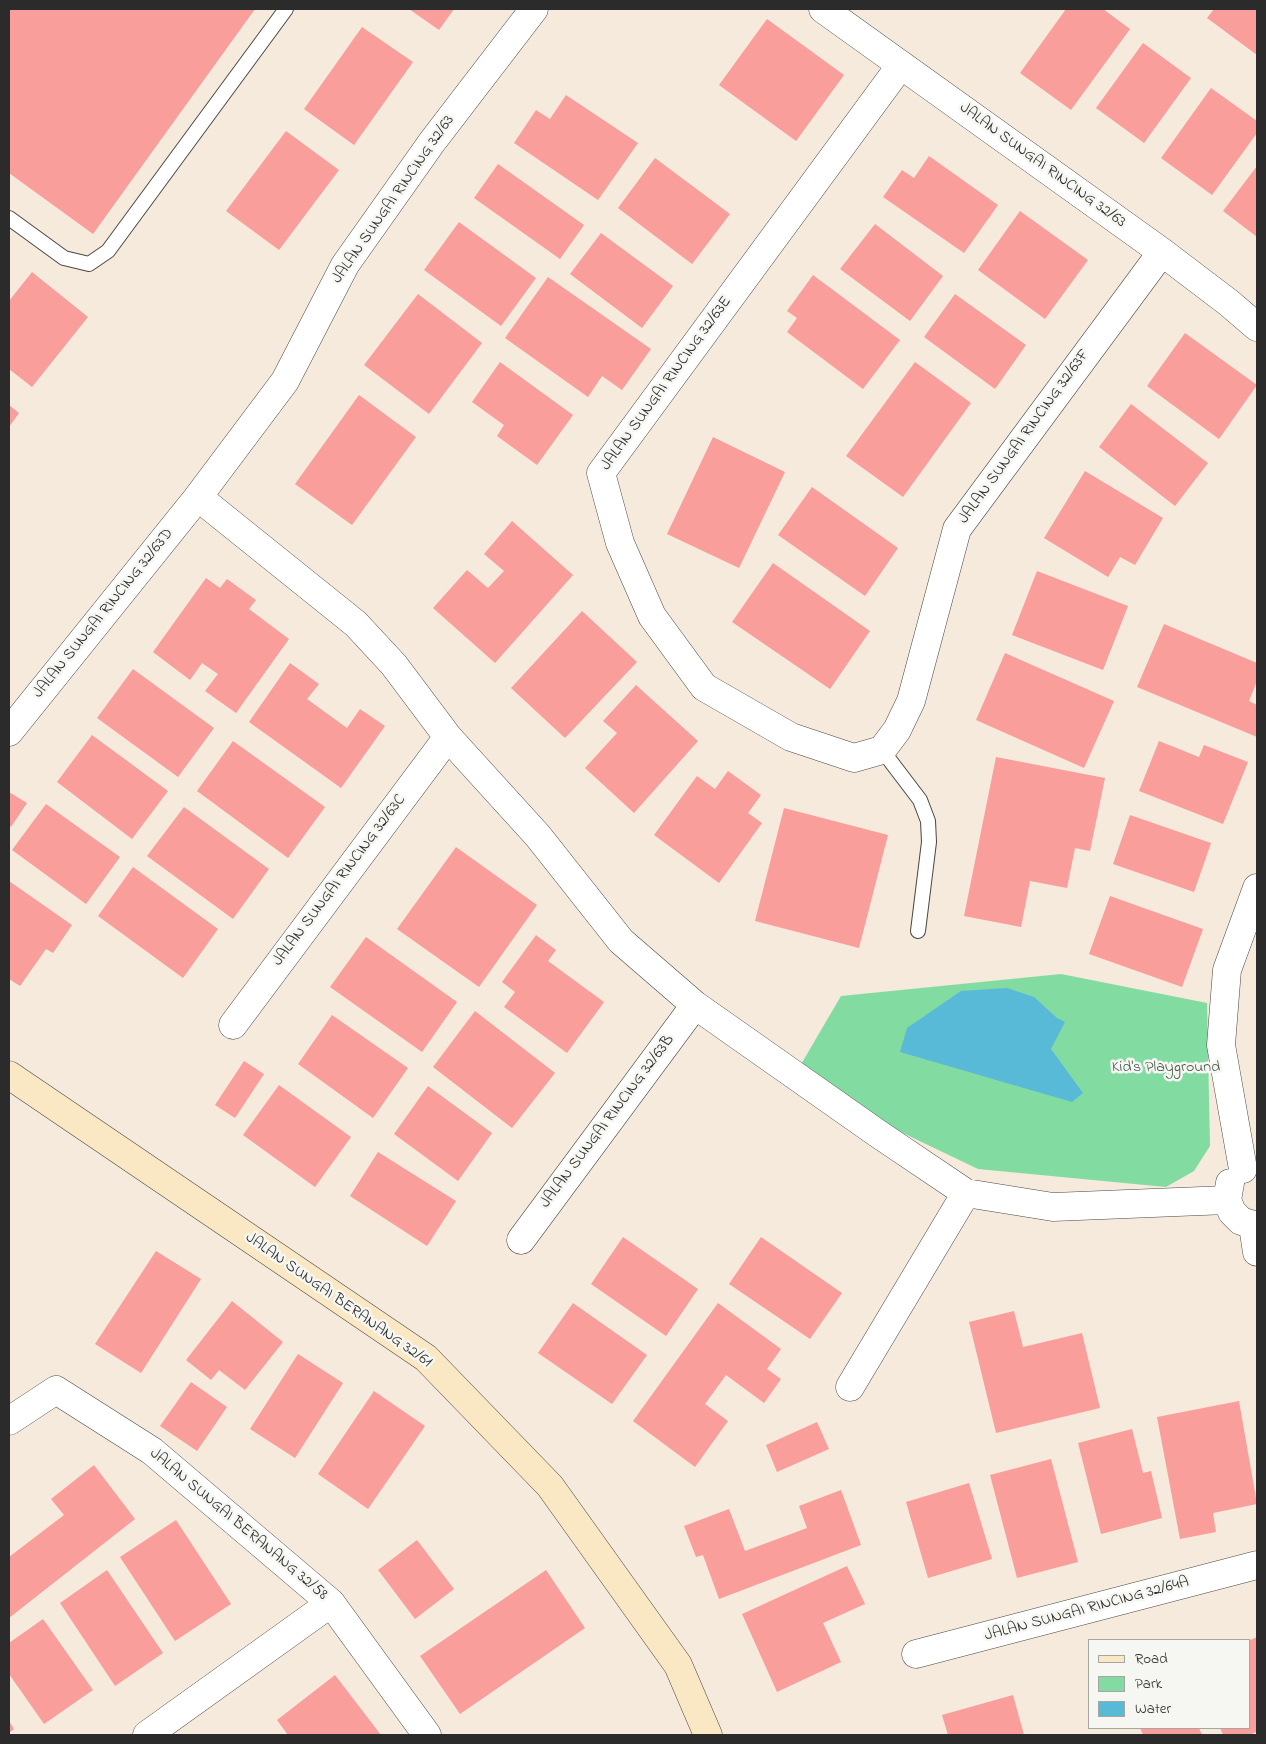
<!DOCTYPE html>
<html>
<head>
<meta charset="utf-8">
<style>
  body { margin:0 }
  #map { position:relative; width:1266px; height:1744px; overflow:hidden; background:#f5eadb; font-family:"Indie Flower",sans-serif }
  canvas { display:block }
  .frame { position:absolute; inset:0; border:10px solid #2b2b2b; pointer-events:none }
  .legend { position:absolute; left:1088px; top:1639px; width:162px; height:90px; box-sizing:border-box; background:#f6f6f2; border:1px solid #a5a5a2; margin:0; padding:6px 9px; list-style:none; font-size:15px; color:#2b2b2b }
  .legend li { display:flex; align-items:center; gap:10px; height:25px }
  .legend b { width:25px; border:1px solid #a5a5a2 }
</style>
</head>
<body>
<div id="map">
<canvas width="1266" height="1744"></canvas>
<div class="frame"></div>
<ul class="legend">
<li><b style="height:6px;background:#fae7c3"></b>Road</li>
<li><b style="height:14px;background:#82dca2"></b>Park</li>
<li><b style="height:14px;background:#58bad6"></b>Water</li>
</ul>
</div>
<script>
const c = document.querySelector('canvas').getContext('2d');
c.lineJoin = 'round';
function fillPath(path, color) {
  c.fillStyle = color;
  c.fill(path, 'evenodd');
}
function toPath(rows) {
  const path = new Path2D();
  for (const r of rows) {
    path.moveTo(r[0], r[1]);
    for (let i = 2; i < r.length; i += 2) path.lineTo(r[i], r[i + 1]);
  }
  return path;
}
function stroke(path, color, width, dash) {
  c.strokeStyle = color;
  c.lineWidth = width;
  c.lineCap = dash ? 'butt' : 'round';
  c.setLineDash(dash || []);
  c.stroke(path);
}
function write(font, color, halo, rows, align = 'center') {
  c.font = font + ' "Indie Flower",sans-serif';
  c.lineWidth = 5;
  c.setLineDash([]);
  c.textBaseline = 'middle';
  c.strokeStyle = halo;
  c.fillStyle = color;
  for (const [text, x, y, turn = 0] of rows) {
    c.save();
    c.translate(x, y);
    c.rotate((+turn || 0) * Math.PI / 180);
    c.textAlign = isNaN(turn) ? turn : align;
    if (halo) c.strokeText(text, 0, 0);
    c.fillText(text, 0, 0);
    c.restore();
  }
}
fillPath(toPath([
  [1061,974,1207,1003,1210,1146,1194,1171,1166,1187,978,1169,880,1122,800,1066,841,996]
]), '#82dca2');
fillPath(toPath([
  [1007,988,1034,997,1057,1018,1065,1022,1051,1049,1083,1093,1072,1102,900,1052,907,1028,961,991]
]), '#58bad6');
fillPath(toPath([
  [9,9,255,9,93,234,9,173],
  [409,9,454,9,439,30],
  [1066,9,1103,9,1130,29,1071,110,1020,73],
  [1214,9,1257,9,1257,55,1207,18],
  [767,19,844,75,796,141,719,85],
  [362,27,413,62,354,145,304,109],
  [1143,43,1191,78,1144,143,1096,108],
  [1211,88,1257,121,1257,133,1212,195,1161,158],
  [566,95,638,143,598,200,514,143,536,110,550,119],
  [286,131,339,170,279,250,226,211],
  [929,156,998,205,964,253,883,197,902,170,914,178],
  [655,158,730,214,692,264,618,208],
  [498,164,584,225,560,259,474,198],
  [1257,166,1257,237,1223,211],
  [1020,211,1088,260,1045,319,978,270],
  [459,222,536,278,501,326,424,270],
  [875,224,943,276,910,321,840,269],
  [601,233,673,286,642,328,570,274],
  [32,272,88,317,32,387,9,369,9,301],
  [813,275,900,340,863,389,787,332,797,318,787,311],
  [548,277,651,349,622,390,602,376,588,397,505,338],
  [418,294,482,343,429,414,364,365],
  [955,294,1026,345,995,389,924,337],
  [1185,333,1257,385,1219,439,1147,386],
  [500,362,573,415,537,465,497,436,504,425,472,402],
  [915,362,971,403,903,497,846,456],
  [359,395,416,437,352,525,295,484],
  [1131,404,1208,463,1175,506,1099,447],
  [9,405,19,413,9,427],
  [713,437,785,472,739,568,667,534],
  [1085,471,1163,518,1135,565,1120,557,1108,577,1044,538],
  [812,487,898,548,865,596,778,535],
  [512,521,573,575,495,663,433,608,467,570,488,588,504,571,484,554],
  [773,563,870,631,830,689,732,622],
  [1037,571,1128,606,1103,670,1012,635],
  [206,578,220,588,227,579,256,600,249,609,289,639,236,713,205,691,218,674,202,663,190,680,153,652],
  [582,611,637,662,565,738,511,688],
  [1164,624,1257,663,1257,681,1249,701,1257,705,1257,737,1137,687],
  [1005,653,1114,701,1084,768,976,720],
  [290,663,319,684,307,699,347,728,360,709,385,726,341,788,249,722],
  [133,669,214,728,178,777,97,718],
  [636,685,698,741,634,813,585,768,617,733,603,721],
  [92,735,168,791,132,839,57,782],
  [233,741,325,807,288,858,197,791],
  [1159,741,1199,757,1204,745,1248,762,1223,824,1139,791],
  [996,757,1105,778,1090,851,1075,848,1067,888,1030,881,1021,927,964,916],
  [728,771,761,795,748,813,762,823,719,883,654,835,697,776,715,789],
  [9,792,27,803,11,827,9,825],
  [46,804,120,857,86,904,12,850],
  [184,807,269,869,233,919,147,856],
  [784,808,888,835,859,948,755,921],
  [1130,815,1211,843,1194,892,1113,864],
  [456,847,537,905,479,987,397,929],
  [133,867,218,929,183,978,98,916],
  [9,881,72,925,53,953,46,949,20,986,9,979],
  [1110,896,1203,929,1182,987,1089,954],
  [536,935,556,950,548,961,604,1002,567,1053,504,1007,515,992,502,982],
  [366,937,457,1002,422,1052,330,987],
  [475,1011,555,1073,512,1128,433,1067],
  [332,1015,408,1068,373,1118,298,1064],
  [244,1061,264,1074,235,1118,215,1105],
  [279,1085,351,1137,315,1187,243,1135],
  [428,1086,492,1133,458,1181,394,1134],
  [378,1152,456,1201,427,1246,350,1196],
  [623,1237,698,1289,666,1336,591,1284],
  [761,1237,842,1293,810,1339,729,1284],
  [156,1251,201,1279,141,1373,95,1344],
  [232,1301,283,1342,245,1390,219,1370,211,1380,186,1360],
  [573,1303,647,1355,612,1404,538,1353],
  [718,1303,781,1349,767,1369,781,1379,764,1403,726,1375,705,1404,728,1421,695,1467,633,1421],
  [1014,1311,1023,1347,1082,1333,1100,1408,996,1433,969,1322],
  [298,1354,343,1383,295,1458,250,1429],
  [191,1382,227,1407,197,1451,160,1426],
  [374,1391,425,1426,368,1509,318,1474],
  [1239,1401,1257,1504,1213,1513,1216,1532,1180,1539,1157,1417],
  [817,1422,829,1449,777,1472,766,1445],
  [1132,1429,1143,1473,1151,1471,1162,1518,1101,1534,1078,1443],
  [1051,1459,1078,1562,1017,1578,990,1475],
  [94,1465,135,1519,9,1618,9,1557,64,1515,51,1499],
  [969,1483,992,1559,928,1578,906,1502],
  [841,1490,861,1545,719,1599,703,1555,696,1557,684,1526,729,1509,745,1551,807,1528,799,1506],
  [176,1520,231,1604,175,1641,120,1557],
  [417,1540,454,1589,415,1619,378,1570],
  [847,1566,865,1604,823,1623,841,1662,777,1692,742,1614],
  [107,1570,163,1653,115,1686,60,1603],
  [546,1570,585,1628,460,1714,420,1656],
  [43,1619,93,1690,44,1724,9,1674,9,1643],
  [1257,1637,1257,1732,1249,1735,1223,1735,1220,1728,1250,1728,1250,1640],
  [335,1675,381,1735,288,1735,277,1720],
  [1013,1695,1024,1735,948,1735,942,1715],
  [9,1721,14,1729,9,1733],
  [1140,1728,1199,1728,1202,1735,1143,1735]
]), '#f99e9b');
const lane = toPath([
  [9,218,64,258,89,264,108,251,286,9],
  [882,750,920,800,928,821,929,842,918,931]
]);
const street = toPath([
  [823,9,1162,252,1229,303,1257,327],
  [901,65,601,473,620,543,652,616,704,687,791,737,854,758,882,750,897,730,911,701,957,529,1162,252],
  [198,497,356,624,394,665,448,737,538,836,621,941,695,1005,877,1133,966,1193,1053,1207,1227,1200],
  [9,732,198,497,285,381,345,265,432,142,534,9],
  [233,1025,448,737],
  [1243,1169,1221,1045,1227,970,1257,888],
  [1230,1183,1227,1200,1232,1212,1241,1221,1257,1226],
  [1253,1226,1257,1252],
  [521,1240,695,1005],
  [850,1387,966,1193],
  [9,1421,56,1390,152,1451,331,1603,427,1735],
  [916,1654,1257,1565],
  [147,1735,331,1603]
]);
const secondary = toPath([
  [9,1075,426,1358,550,1486,678,1665,708,1735]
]);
stroke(lane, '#494845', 16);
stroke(street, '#494845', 29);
stroke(secondary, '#494845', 29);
stroke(lane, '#fff', 14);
stroke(street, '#fff', 28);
stroke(secondary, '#fae7c3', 28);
write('16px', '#2b2b2b', '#f6f6f2', [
  ["JALAN SUNGAI RINCING 32/63",1042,166,36],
  ["JALAN SUNGAI RINCING 32/63",394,200,-55],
  ["JALAN SUNGAI RINCING 32/63E",667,384,-54],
  ["JALAN SUNGAI RINCING 32/63F",1025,437,-54],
  ["JALAN SUNGAI RINCING 32/63D",104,614,-51],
  ["JALAN SUNGAI RINCING 32/63C",340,881,-53],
  ["JALAN SUNGAI RINCING 32/63B",608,1122,-53],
  ["JALAN SUNGAI BERANANG 32/61",338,1301,35],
  ["JALAN SUNGAI BERANANG 32/58",238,1525,40],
  ["JALAN SUNGAI RINCING 32/64A",1087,1610,-15]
]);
write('16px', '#415749', '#f6f6f2', [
  ["Kid's Playground",1166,1068]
]);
</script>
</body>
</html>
